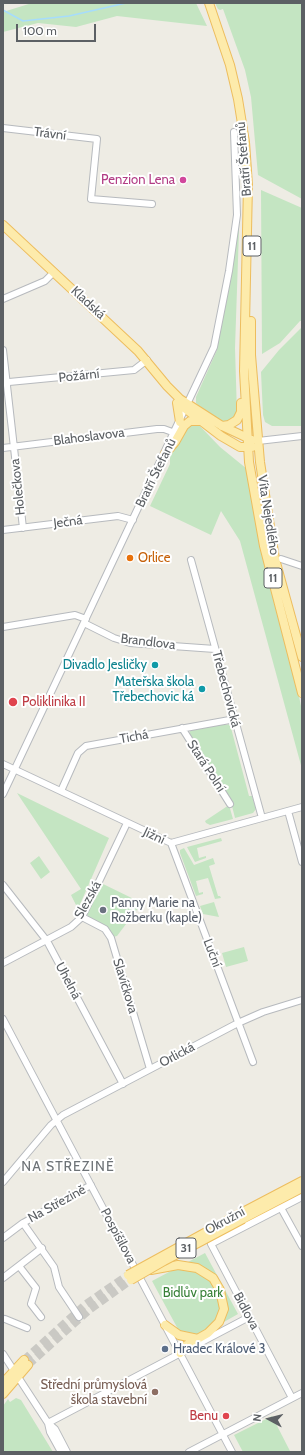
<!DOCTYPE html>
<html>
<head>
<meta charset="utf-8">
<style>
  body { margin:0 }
  #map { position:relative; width:305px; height:1455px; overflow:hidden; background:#eeece4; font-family:Cabin,sans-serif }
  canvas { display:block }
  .frame { position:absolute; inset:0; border:4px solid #5c6064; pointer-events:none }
  .north { position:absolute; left:249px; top:1399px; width:40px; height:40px; -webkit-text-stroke:3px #fff; paint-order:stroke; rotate:277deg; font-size:11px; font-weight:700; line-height:16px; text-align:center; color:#5c6064 }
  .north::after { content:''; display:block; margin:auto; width:14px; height:18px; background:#5c6064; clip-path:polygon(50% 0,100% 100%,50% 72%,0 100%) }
  .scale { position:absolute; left:16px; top:24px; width:80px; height:18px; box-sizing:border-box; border:2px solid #5c6064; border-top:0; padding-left:5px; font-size:12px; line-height:14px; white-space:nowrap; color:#5c6064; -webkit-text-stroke:3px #fff; paint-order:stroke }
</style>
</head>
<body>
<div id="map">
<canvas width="305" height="1455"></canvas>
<div class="frame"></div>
<div class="north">N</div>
<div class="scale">100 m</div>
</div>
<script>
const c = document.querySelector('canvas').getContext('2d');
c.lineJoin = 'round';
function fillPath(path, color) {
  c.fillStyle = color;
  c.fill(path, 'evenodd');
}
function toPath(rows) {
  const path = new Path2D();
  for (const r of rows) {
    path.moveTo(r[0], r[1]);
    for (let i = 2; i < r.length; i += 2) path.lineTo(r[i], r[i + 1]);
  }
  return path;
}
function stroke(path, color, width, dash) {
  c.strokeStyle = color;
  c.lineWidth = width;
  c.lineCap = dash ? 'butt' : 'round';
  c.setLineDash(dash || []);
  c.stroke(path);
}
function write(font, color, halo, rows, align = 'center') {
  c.font = font + ' Cabin,sans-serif';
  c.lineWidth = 4;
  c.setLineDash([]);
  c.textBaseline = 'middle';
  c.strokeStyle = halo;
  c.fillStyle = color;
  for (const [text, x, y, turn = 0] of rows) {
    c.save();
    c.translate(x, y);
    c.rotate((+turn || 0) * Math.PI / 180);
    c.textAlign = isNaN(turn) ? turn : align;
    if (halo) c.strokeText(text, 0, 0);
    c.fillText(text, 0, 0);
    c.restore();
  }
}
fillPath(toPath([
  [32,3,196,3,207,26,117,16,76,27,38,23,3,32,3,12],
  [215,3,302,3,302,199,258,175,251,97,245,70,223,9,220,10,218,9],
  [261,190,302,208,302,321,300,321,280,343,262,354],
  [240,201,235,348,237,414,230,422,220,422,199,406,196,403,196,397,217,350],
  [302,327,302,426,272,426,265,422,263,415,261,372,279,350],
  [196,422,220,447,247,469,257,529,291,657,302,711,302,769,240,541,221,511,211,535,150,506,170,464,170,455,180,441,186,425],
  [225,722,226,725,230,724,249,796,252,796,256,809,253,813,235,818,232,806,234,804,189,735,191,728],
  [17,793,109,838,78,909,71,895,81,889],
  [229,805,233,819,210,825,206,823,205,821],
  [221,838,222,841,197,848,199,858,206,856,206,858,195,862,187,847],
  [184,848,194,865,213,858,215,864,209,866,218,896,220,896,221,898,215,899,208,878,196,881,199,893,203,892,203,894,196,896,180,853,180,850],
  [39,856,50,872,41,879,30,863],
  [101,883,142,903,117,936,113,937,89,918,87,914],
  [214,902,219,917,203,914,200,906],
  [244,947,248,961,226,967,222,953],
  [205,1253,238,1314,201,1335,192,1335,179,1331,152,1281],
  [16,1398,21,1400,53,1452,3,1452,3,1406,8,1399,10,1402],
  [272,1416,290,1451,294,1452,243,1452,234,1435]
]), '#c4e5c2');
stroke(toPath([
  [3,10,23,21,69,16,126,3]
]), '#a6dcfc', 1.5);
stroke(toPath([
  [24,1360,86,1304,128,1275],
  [28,1365,89,1310,131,1280]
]), '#cac9c4', 8, [8, 4]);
const minor = toPath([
  [3,128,97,139,91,199,152,204],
  [3,299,45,281,54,272],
  [3,350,23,528],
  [3,381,9,382,134,370,147,360],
  [258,441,302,436],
  [3,448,157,429,164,429,175,433],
  [3,530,118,516,133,520],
  [281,559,302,566],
  [191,560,262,818],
  [84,623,114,638,130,643,215,649],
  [3,627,75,615,86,619],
  [182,728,230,804],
  [3,764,171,843,302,807],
  [61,791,78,753,86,746,235,719],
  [3,794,214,347,229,271,237,215,234,132],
  [288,811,302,862],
  [171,843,253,1062],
  [3,885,47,941,123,1084],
  [82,917,105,929,111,938,150,1069],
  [3,963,71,927,82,917,127,823],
  [3,1019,232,1452],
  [3,1182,51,1125,63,1115,238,1023,263,1012,302,1000],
  [281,1208,302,1246],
  [23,1223,54,1267,59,1287,79,1317],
  [3,1238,23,1223,91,1185],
  [19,1266,36,1288,31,1304,41,1317],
  [3,1278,42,1248],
  [5,1319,27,1328],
  [3,1354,48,1423,50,1432,61,1452],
  [292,1398,211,1244,302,1197],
  [48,1423,249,1317],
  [48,1423,55,1429,67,1452],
  [189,1452,302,1393]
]);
const major = toPath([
  [209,3,230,65,238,99,245,142,248,185,244,371,249,462,264,546,302,693],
  [3,225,138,351,167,386,180,399,222,426,252,440],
  [251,321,251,355,260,462,275,559,302,657],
  [177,403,180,422],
  [178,403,221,436,240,447,252,447],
  [222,426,229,425,237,420,241,412,241,403],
  [165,454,175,442,184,426,190,421,199,421],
  [241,1213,302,1181],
  [243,1219,302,1188],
  [151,1270,178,1265,197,1268,213,1278,220,1290,224,1309,219,1322,208,1333,185,1346,180,1353],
  [165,1325,179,1335,198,1339],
  [3,1383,24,1360],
  [3,1394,28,1365]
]);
stroke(minor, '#b7babe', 8);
stroke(major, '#edbd5e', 10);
stroke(minor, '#fff', 6);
stroke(major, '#fdebab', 8);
const majorBridge = toPath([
  [128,1275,241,1213],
  [131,1280,164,1261,243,1219]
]);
stroke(majorBridge, '#edbd5e', 10, []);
stroke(majorBridge, '#fdebab', 8);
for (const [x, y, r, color] of [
  [183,180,4,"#d1479c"],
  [130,558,4,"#e8710a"],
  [155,665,4,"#0f9aa8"],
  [202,689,4,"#0f9aa8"],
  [13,702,5,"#e0444e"],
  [103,910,4,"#6b7280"],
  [165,1349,4,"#5c6f8a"],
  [155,1392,4,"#8d6e63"],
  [226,1416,4,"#e0444e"]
]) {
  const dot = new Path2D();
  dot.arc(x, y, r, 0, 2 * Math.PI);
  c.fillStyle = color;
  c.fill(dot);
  stroke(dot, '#fff', 1.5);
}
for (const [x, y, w] of [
  [252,246,18],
  [273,578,18],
  [186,1248,20]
]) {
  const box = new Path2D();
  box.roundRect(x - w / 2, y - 10, w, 20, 3);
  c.fillStyle = '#fff';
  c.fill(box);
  stroke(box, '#5c6064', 1);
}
write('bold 12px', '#5c6064', null, [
  ["11",252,246],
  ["11",273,578],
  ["31",186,1248]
]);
write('13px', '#5c6064', '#fff', [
  ["Trávní",50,134,7],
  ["Bratří Štefanů",244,159,-95],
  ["Kladská",88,303,43],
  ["Požární",79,376,-6],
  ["Blahoslavova",89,437,-7],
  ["Bratří Štefanů",156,473,-64],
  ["Holečkova",18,487,-96],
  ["Víta Nejedlého",268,515,81],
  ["Ječná",68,522,-7],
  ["Brandlova",148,642,7],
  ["Třebechovická",226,689,75],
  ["Tichá",134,737,-10],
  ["Stará Polní",206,766,57],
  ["Jižní",154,836,25],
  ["Slezská",88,900,-61],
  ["Luční",212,953,69],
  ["Uhelná",68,981,62],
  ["Slavíčkova",125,986,73],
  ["Orlická",177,1055,-28],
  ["Na Střezině",57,1204,-29],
  ["Okružní",225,1221,-28],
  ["Pospíšilova",118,1236,62],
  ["Bidlova",246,1311,62]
]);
write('13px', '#b23c85', '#fff', [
  ["Penzion Lena",175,180]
], 'right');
write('13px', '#c56008', '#fff', [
  ["Orlice",138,558]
], 'left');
write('13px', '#0d838f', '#fff', [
  ["Divadlo Jesličky",147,665],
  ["Mateřska škola",194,682],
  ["Třebechovic ká",194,697]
], 'right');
write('13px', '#be3a42', '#fff', [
  ["Poliklinika II",22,702],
  ["Benu",218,1416,"right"]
], 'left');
write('13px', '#5b616d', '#fff', [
  ["Panny Marie na",111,903],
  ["Rožberku (kaple)",111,918]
], 'left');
write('13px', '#378137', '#fff', [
  ["Bidlův park",193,1293]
]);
write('13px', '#4e5e75', '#fff', [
  ["Hradec Králové 3",173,1349]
], 'left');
write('13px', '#785e54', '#fff', [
  ["Střední průmyslová",147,1385],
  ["škola stavební",147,1400]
], 'right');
c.letterSpacing = '1px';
write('14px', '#6d7276', '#fff', [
  ["NA STŘEZINĚ",68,1167]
]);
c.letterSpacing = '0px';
</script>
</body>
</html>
